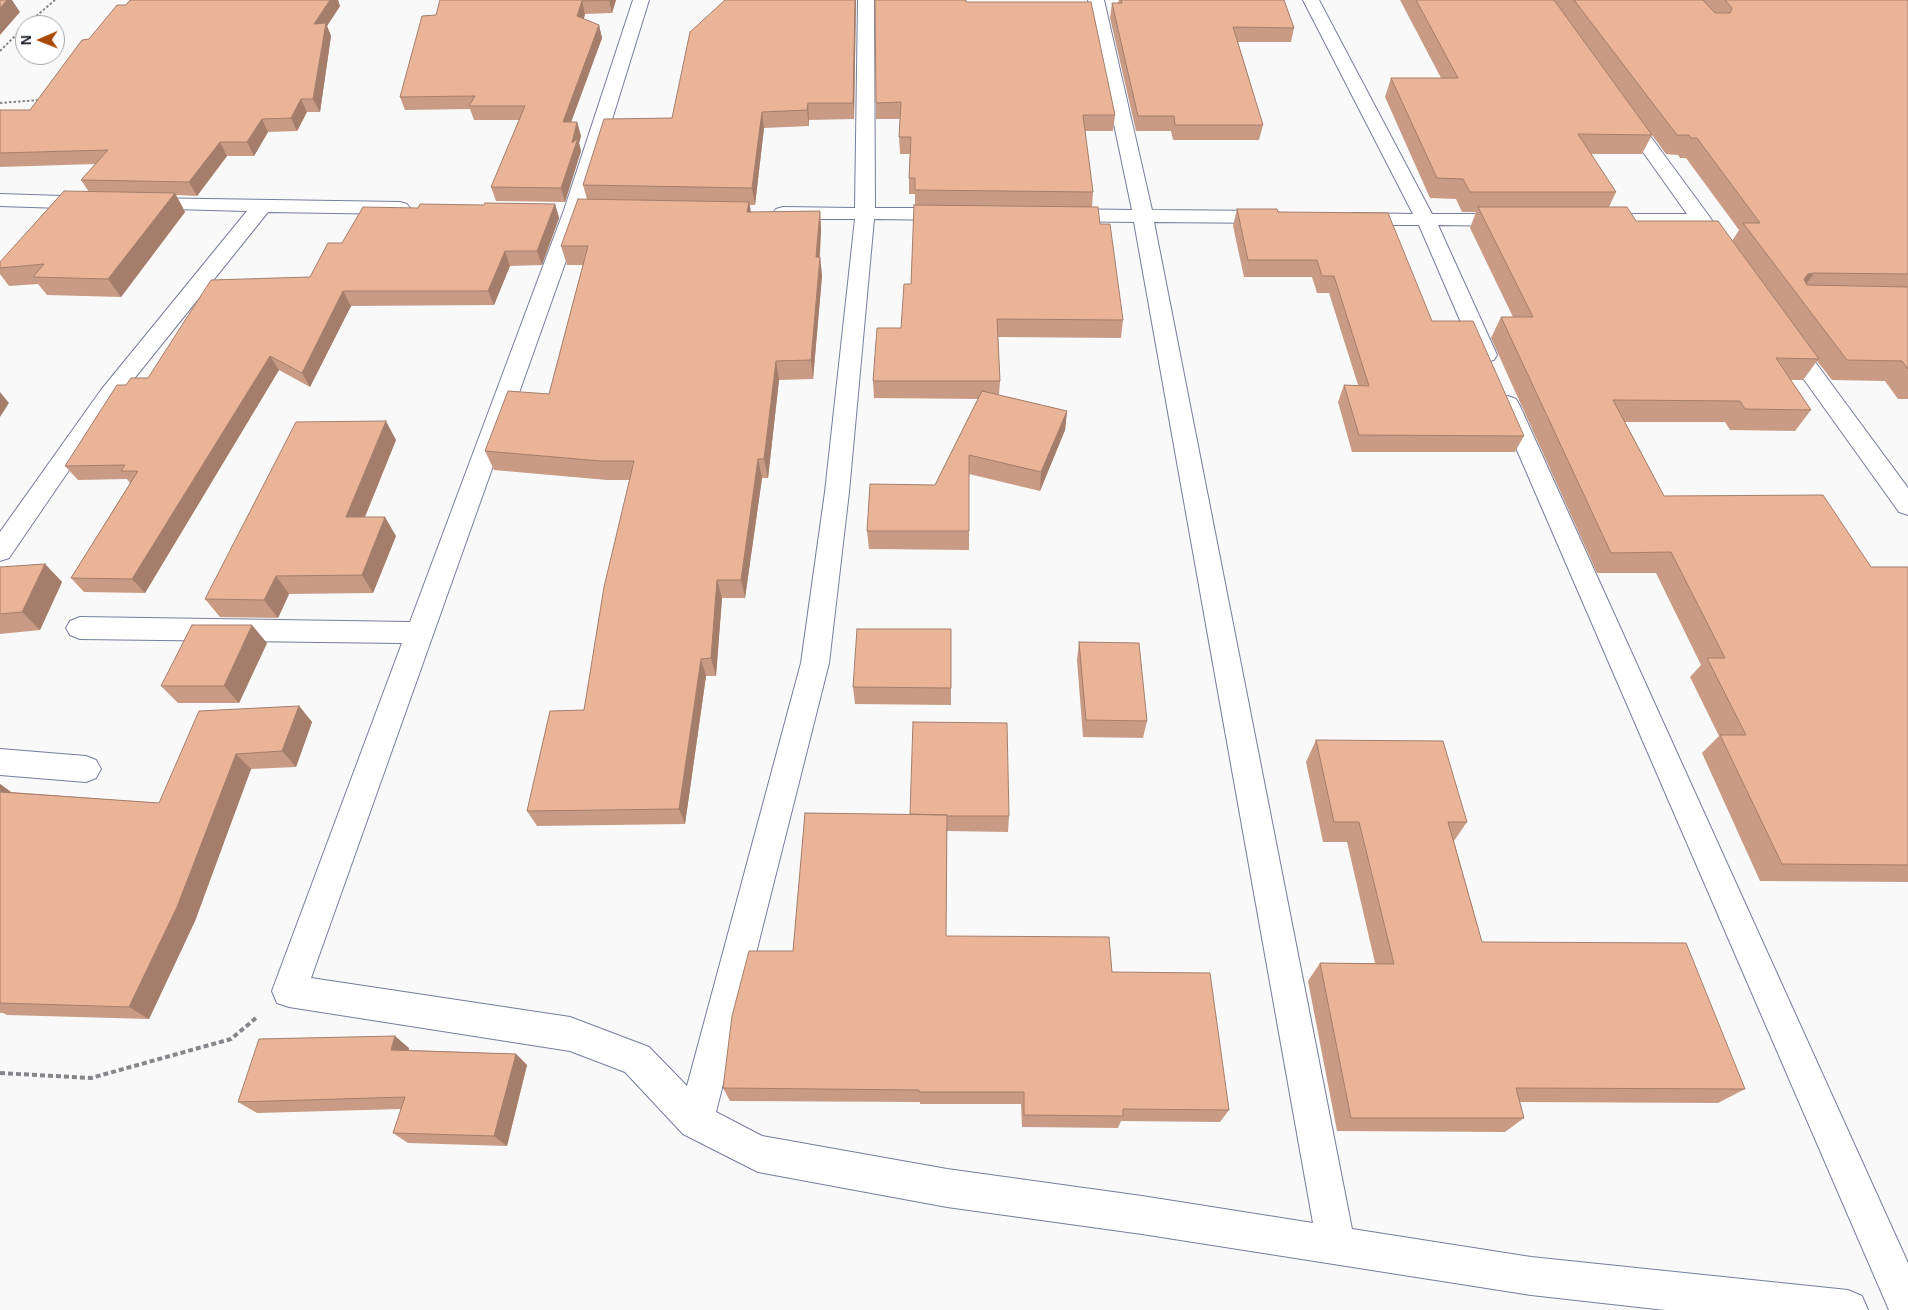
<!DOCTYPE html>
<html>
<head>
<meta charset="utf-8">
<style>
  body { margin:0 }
  #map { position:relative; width:1908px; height:1310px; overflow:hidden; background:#f9f9f9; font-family:Helvetica,sans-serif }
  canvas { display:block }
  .north { position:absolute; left:15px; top:15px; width:50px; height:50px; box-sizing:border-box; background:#fff; border:1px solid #a3a5a9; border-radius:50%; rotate:269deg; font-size:14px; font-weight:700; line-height:20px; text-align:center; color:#1a1d29 }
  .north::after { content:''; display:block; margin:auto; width:18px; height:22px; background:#a94900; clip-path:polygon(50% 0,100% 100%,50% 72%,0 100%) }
</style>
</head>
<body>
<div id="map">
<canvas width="1908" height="1310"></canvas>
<div class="north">N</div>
</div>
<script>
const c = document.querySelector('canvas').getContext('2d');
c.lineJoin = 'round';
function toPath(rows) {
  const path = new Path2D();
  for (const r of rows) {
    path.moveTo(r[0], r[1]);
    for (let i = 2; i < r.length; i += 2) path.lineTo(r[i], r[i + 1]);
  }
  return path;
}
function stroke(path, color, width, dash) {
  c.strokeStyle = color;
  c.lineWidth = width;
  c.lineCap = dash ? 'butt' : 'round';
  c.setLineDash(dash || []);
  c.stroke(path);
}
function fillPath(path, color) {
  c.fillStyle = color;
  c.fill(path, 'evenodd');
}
const minor = toPath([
  [633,0,649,0,584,210,311,978,570,1017,649,1047,687,1086,801,663,825,492,855,219,783,219,776,217,773,213,776,209,783,207,855,208,858,0,874,0,875,208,950,208,957,210,960,214,957,218,950,220,874,219,849,492,829,663,716,1112,762,1136,947,1169,1142,1196,1313,1223,1134,222,1061,221,1054,219,1051,215,1054,211,1061,209,1132,210,1088,0,1104,0,1152,210,1273,211,1280,213,1283,217,1280,221,1273,223,1154,222,1352,1229,1531,1257,1848,1290,1862,1296,1868,1310,1665,1310,1531,1295,1142,1234,947,1207,758,1172,683,1134,625,1072,570,1051,289,1007,277,1003,272,991,402,643,80,639,70,635,66,628,70,621,80,617,410,622,564,210,633,0],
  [1303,0,1319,0,1432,214,1510,214,1517,216,1520,220,1517,224,1510,226,1438,225,1497,355,1494,360,1486,362,1478,360,1475,355,1419,225,1353,225,1346,223,1343,219,1346,215,1353,213,1413,214,1303,0],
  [1625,109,1631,110,1709,216,1719,231,1716,235,1709,237,1702,235,1695,226,1598,226,1591,224,1588,220,1591,216,1598,214,1687,214,1616,114,1619,110,1625,109],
  [0,194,93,197,100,199,103,203,100,207,93,209,0,206,0,194],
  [143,198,400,202,407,204,410,208,407,212,400,214,268,212,117,400,9,558,0,561,0,532,101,390,247,211,136,208,133,204,136,200,143,198],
  [1788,334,1796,336,1908,488,1908,515,1899,512,1780,346,1777,341,1780,336,1788,334],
  [1508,396,1516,399,1519,404,1908,1263,1908,1310,1889,1310,1497,404,1500,399,1508,396],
  [0,749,86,756,96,760,101,769,96,778,86,782,0,775,0,749]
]);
stroke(minor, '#757e9c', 2);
stroke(toPath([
  [26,25,55,0],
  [0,51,25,26],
  [0,103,39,100]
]), '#84868c', 2, [2.5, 2]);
stroke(toPath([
  [0,1073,91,1078,231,1039,256,1018]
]), '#84868c', 4, [5, 3]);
fillPath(minor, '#fff');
fillPath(toPath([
  [130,0,338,0,340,6,327,26,331,36,320,112,307,112,297,131,268,132,254,156,227,156,197,196,176,195,185,212,121,297,47,295,38,284,9,286,0,274,0,262,89,192,81,180,95,164,0,167,0,110,30,110,89,39,126,5],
  [440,0,616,0,612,13,585,14,584,19,599,25,602,38,571,122,577,122,581,136,579,143,581,151,565,202,496,201,491,187,519,120,474,120,470,109,405,110,400,97,436,15],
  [725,0,856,0,854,119,809,120,809,126,764,128,755,205,750,205,751,212,820,211,821,230,820,257,822,276,813,379,779,380,768,478,762,478,745,598,722,598,716,676,706,676,685,824,537,826,527,811,584,710,630,480,607,480,494,470,485,451,549,394,583,265,567,265,561,246,587,199,583,185,672,118],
  [1119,0,1284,0,1294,28,1291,42,1238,42,1263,125,1259,140,1173,140,1171,131,1136,131,1110,18,1112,3,1118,3],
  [1400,0,1908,0,1908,399,1898,399,1885,381,1832,380,1817,361,1803,380,1791,380,1811,410,1795,431,1730,430,1725,422,1625,422,1664,496,1871,567,1908,567,1908,882,1760,881,1702,753,1719,736,1690,677,1701,665,1656,573,1597,573,1491,338,1501,317,1513,317,1470,228,1476,212,1462,212,1456,199,1430,198,1385,97,1391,78,1441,78],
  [1652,135,1666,154,1678,155,1680,158,1686,158,1739,230,1732,241,1636,221,1609,207,1616,192,1591,154,1642,154],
  [966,2,1115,115,1113,131,1085,131,1093,192,1092,207,1100,224,1123,320,1121,338,998,337,1000,381,999,395,1067,411,1065,430,1040,491,969,474,969,550,869,549,867,531,935,485,978,399,874,398,873,381,901,328,911,284,915,205,915,194,909,194,909,178,910,154,900,154,899,137,901,119,876,119,876,103],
  [555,204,559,218,542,265,510,266,494,305,351,306,310,387,279,370,145,593,84,592,71,578,130,483,127,479,78,480,65,466,126,385,148,378,310,277,342,243,418,208,484,205],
  [1237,209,1278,212,1432,321,1524,436,1515,452,1352,452,1338,402,1344,385,1358,385,1329,293,1317,293,1312,277,1244,277,1233,226],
  [396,440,365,517,396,536,373,593,289,594,278,618,220,617,205,599],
  [45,564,62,582,40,630,0,634,0,567],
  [951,629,951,705,855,704,853,687],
  [1079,642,1147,721,1143,738,1083,737,1077,660],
  [267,643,239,703,178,703,161,686],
  [299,706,312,722,296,767,251,769,195,921,149,1019,7,1015,3,1013,0,1013,0,784,11,792,159,803],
  [1316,740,1467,822,1454,841,1482,942,1745,1089,1718,1103,1520,1102,1524,1118,1505,1132,1337,1131,1308,981,1320,963,1375,963,1347,842,1323,842,1306,762],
  [805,813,1009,816,1008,832,947,831,946,936,1112,972,1229,1110,1220,1122,1121,1121,1118,1128,1022,1127,1021,1104,920,1104,920,1102,730,1101,723,1088,793,951],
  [409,1048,409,1050,516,1054,527,1065,507,1146,408,1143,393,1133,401,1109,257,1113,238,1102]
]), '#c99b84');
fillPath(toPath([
  [7,0,12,0,20,12,0,35,0,8],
  [330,0,338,0,340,6,327,26,331,36,320,112,313,99,314,24],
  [609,0,616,0,612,13],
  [855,0,856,0,854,119,853,103],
  [582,1,585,14,580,29,577,16],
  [599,25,602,38,566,136,563,122],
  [301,99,307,112,297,131,291,118],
  [808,103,809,120,809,126,807,110],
  [762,112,764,128,755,205,752,188],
  [262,119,268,132,254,156,247,142],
  [577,122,581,136,579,143,581,151,565,202,561,188],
  [220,142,227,156,197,196,189,182],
  [175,193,185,212,121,297,108,279],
  [749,202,752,220,747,212],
  [555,204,559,218,542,265,537,251],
  [820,211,821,230,818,276,816,257],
  [505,251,510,266,494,305,488,291],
  [820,257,822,276,813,379,811,360],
  [1814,273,1800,293,1804,279,1808,274],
  [343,291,351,306,310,387,302,373],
  [270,356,279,370,145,593,132,579],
  [776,361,779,380,768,478,764,459],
  [0,392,9,403,0,417],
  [1067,411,1065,430,1040,491,1041,472],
  [386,421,396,440,357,536,346,517],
  [758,459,762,478,745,598,741,580],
  [385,517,396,536,373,593,362,575],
  [45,564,62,582,40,630,22,612],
  [276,576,289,594,278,618,264,600],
  [717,580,722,598,716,676,711,658],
  [252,625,267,643,239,703,224,686],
  [701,659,706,676,685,824,679,809],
  [299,706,312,722,296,767,282,751],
  [236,754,251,769,195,921,149,1019,129,1007],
  [0,784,15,795,0,800],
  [395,1036,409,1048,406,1061,391,1050],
  [516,1054,527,1065,507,1146,494,1136]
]), '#a47e6b');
const building = toPath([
  [0,0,7,0,0,8,0,0],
  [130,0,330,0,314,24,326,23,313,99,301,99,291,118,262,119,247,142,220,142,189,182,81,180,108,150,0,153,0,110,30,110,82,40,89,39,117,5,126,5,130,0],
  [440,0,609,0,582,1,577,16,599,25,563,122,577,122,572,143,578,138,561,188,491,187,525,106,469,106,475,96,400,97,422,16,436,15,440,0],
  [725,0,855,0,853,103,808,103,807,110,762,112,752,188,583,185,604,119,672,118,690,32,725,0],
  [875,0,966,0,966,2,1091,2,1115,115,1083,115,1093,192,915,190,915,178,909,178,911,137,899,137,901,102,876,103,875,0],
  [1121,0,1284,0,1294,28,1233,27,1263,125,1175,125,1174,116,1138,116,1112,3,1122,3,1121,0],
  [1416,0,1554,0,1652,135,1578,134,1616,192,1470,192,1463,179,1437,178,1391,78,1458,78,1416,0],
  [1574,0,1703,0,1715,13,1730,13,1732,8,1725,0,1908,0,1908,274,1814,273,1808,274,1804,279,1807,285,1908,287,1908,369,1902,361,1847,360,1743,223,1760,223,1697,138,1691,138,1689,135,1677,135,1574,0],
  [64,191,175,193,108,279,33,277,44,264,0,268,0,262,64,191],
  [578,199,749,202,747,212,820,211,816,257,820,257,811,360,776,361,764,459,758,459,741,580,717,580,711,658,701,659,679,809,527,811,550,711,584,710,604,587,634,461,601,461,485,451,508,391,549,394,588,246,561,246,578,199],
  [485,203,555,204,537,251,505,251,488,291,343,291,302,373,270,356,132,579,71,578,138,471,121,471,125,465,65,466,117,385,126,385,131,378,148,378,211,280,310,277,328,243,342,243,363,207,418,208,420,204,484,205,485,203],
  [914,205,1098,207,1100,224,1110,224,1123,320,997,319,1000,381,873,381,877,328,901,328,904,284,911,284,914,205],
  [1478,207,1627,207,1636,221,1718,221,1819,359,1776,358,1811,410,1745,409,1740,401,1613,400,1664,496,1823,495,1871,567,1908,567,1908,865,1782,864,1720,735,1746,735,1707,658,1725,658,1671,552,1611,553,1501,317,1533,317,1478,207],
  [1237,209,1277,209,1278,212,1388,213,1432,321,1473,321,1524,436,1359,435,1344,385,1369,386,1334,276,1322,276,1317,260,1248,260,1237,209],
  [982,391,1067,411,1041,472,969,455,969,531,867,531,870,484,935,485,982,391],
  [386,421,346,517,385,517,362,575,276,576,264,600,205,599,296,422,386,421],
  [45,564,22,612,0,614,0,567,45,564],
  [192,625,252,625,224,686,161,686,192,625],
  [857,629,951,629,951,688,853,687,857,629],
  [1079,642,1139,643,1147,721,1086,720,1079,642],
  [299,706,282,751,236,754,177,907,129,1007,0,1003,0,792,159,803,199,711,299,706],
  [913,722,1007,723,1009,816,947,816,947,815,910,814,913,722],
  [1316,740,1443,741,1467,822,1448,822,1482,942,1686,943,1745,1089,1516,1088,1524,1118,1351,1118,1320,963,1394,964,1359,822,1334,822,1316,740],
  [805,813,947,815,946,936,1109,937,1112,972,1210,973,1229,1110,1123,1109,1123,1116,1024,1115,1024,1092,919,1092,919,1090,723,1088,732,1016,749,951,793,951,805,813],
  [395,1036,391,1050,516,1054,494,1136,393,1133,405,1097,238,1102,259,1039,395,1036]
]);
fillPath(building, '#eab499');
stroke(building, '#a47e6b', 1);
</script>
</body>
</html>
